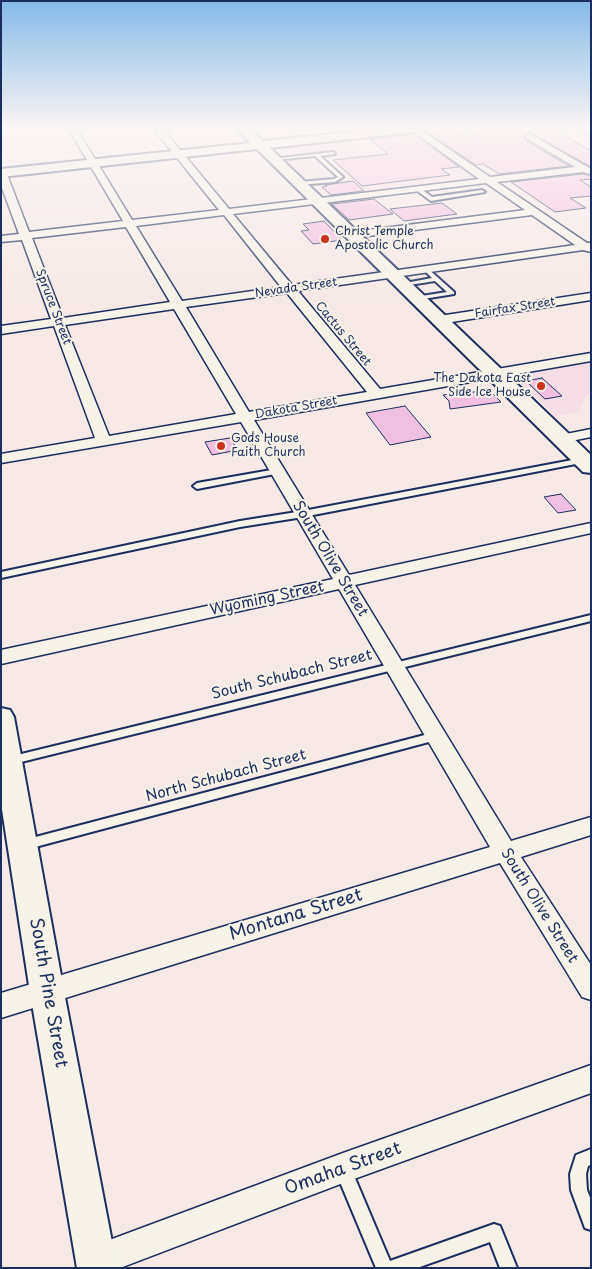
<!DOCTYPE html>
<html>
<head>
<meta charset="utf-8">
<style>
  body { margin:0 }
  #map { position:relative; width:592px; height:1269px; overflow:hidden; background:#f6e9e6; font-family:"Playpen Sans",sans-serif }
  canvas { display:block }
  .frame { position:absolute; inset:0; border:2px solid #1b2f5e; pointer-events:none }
</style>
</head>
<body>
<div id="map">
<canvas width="592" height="1269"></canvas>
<div class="frame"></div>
</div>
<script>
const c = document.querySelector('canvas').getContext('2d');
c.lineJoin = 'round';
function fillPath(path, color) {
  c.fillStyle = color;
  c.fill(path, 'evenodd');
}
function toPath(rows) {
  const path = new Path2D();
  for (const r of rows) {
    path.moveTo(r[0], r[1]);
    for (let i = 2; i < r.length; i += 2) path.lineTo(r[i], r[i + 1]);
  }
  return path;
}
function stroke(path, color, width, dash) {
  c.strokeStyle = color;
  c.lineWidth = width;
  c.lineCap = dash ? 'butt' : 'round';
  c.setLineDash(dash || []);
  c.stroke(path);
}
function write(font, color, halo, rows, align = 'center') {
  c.font = font + ' "Playpen Sans",sans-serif';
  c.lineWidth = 4;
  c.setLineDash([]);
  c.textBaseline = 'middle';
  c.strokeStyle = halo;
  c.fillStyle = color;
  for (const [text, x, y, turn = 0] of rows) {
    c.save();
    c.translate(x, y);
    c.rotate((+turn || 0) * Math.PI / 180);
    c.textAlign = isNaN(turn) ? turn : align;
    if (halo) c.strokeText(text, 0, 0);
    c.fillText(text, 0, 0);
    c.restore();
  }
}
fillPath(toPath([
  [346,139,367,156,363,157,371,162,442,154,475,178,324,196,274,148],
  [591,362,591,394,586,395,579,412,556,416,513,376]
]), '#f4dde4');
const building = toPath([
  [497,128,554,130,591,151,591,167,529,132,524,137,526,141,569,166,499,174,483,164,476,165,428,133,449,130,453,133,460,132,470,139,479,129,492,130,497,128],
  [414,134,459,167,441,169,450,175,362,186,333,160,388,154,370,140,414,134],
  [583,174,591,175,591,179,580,180,591,187,591,196,570,198,586,208,555,212,511,182,583,174],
  [353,181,364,191,331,195,322,187,327,186,325,185,353,181],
  [374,199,393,214,349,220,332,204,374,199],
  [442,203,457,214,404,221,390,209,442,203],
  [324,221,342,240,313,244,301,231,309,230,303,224,324,221],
  [542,378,562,396,545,399,526,381,542,378],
  [488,389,501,402,450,409,449,401,443,395,462,392,464,394,488,389],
  [405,406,431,437,390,445,366,413,405,406],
  [230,438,238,450,212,455,205,442,230,438],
  [561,494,576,510,558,513,544,497,561,494]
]);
fillPath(building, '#f1c0e0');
stroke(building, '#1b2f5e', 1);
const service = toPath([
  [333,152,335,154,320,156,343,177,335,182,298,185,300,182,334,179,338,177,315,156,274,160,272,159,333,152],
  [416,188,420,188,432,197,482,190,485,192,431,201,416,190,416,188],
  [426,267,454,292,454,294,417,300,414,298,415,297,447,292,435,281,403,286,400,284,432,278,423,269,426,267],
  [583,458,586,458,586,462,303,517,240,527,1,578,1,572,240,521,303,511,583,458],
  [277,469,280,469,280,473,197,489,193,486,197,483,277,469],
  [591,615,591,621,9,765,5,764,3,761,5,758,9,757,591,615],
  [436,732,440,733,442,736,440,739,24,850,20,849,18,845,20,841,24,840,436,732],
  [591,1149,591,1165,588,1166,586,1174,587,1190,591,1200,591,1230,585,1228,571,1190,570,1174,576,1155,591,1149],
  [343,1162,349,1164,390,1261,494,1224,500,1226,517,1268,500,1268,490,1242,417,1268,376,1268,335,1170,337,1164,343,1162]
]);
const minor = toPath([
  [68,128,76,128,132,220,219,210,153,128,162,128,229,209,479,179,408,128,418,128,490,177,575,167,527,139,526,137,530,134,591,169,591,173,588,174,583,172,497,182,587,243,591,243,591,252,583,250,298,291,380,389,591,353,591,361,254,420,349,575,591,523,591,533,355,585,511,841,591,817,591,835,521,857,591,965,591,1000,582,997,500,863,1,1018,1,993,490,847,339,589,1,664,1,650,333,579,241,422,1,463,1,454,95,438,54,326,1,334,1,326,51,319,22,240,1,242,1,236,19,234,1,185,1,169,6,172,29,232,123,221,68,128],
  [486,183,525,210,352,232,347,235,352,238,532,215,575,245,292,285,233,214,486,183],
  [224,215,281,287,182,301,136,226,224,215],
  [126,227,170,302,63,318,32,238,126,227],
  [287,293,367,392,249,412,186,307,287,293],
  [174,309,236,414,109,436,65,325,174,309],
  [591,293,591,300,439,324,433,320,439,316,591,293],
  [591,429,591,437,561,443,556,442,554,439,556,436,591,429],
  [591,1065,591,1093,343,1183,120,1268,83,1268,80,1261,85,1250,96,1245,343,1153,591,1065]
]);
const tertiary = toPath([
  [579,128,591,128,591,135,580,130,579,128],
  [1,708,10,710,14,717,64,992,117,1268,77,1268,30,992,1,803,1,708]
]);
const secondary = toPath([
  [236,128,249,128,263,141,388,128,429,128,423,131,270,148,591,455,591,473,583,472,257,149,1,177,1,169,250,143,236,128]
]);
stroke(service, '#1b2f5e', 4);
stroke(minor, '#1b2f5e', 3);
stroke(tertiary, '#1b2f5e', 4);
stroke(secondary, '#1b2f5e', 4);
fillPath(service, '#f7f3e8');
fillPath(minor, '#f7f3e8');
fillPath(tertiary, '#f7f3e8');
fillPath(secondary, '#f7f3e8');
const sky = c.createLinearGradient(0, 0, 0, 306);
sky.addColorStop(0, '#84bae9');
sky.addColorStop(0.42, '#fbf5f4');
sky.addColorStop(1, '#fbf5f400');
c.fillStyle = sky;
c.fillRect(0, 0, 592, 306);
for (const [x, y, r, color] of [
  [325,239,5,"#c8321e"],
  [541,386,5,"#c8321e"],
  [221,446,5,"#c8321e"]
]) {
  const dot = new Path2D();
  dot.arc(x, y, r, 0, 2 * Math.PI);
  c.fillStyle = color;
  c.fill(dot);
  stroke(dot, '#f7f3e8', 2);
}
write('12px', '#1b2f5e', '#f7f3e8', [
  ["Christ Temple",335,232],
  ["Apostolic Church",335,246],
  ["The Dakota East",531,379,"right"],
  ["Side Ice House",531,393,"right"],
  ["Gods House",231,439],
  ["Faith Church",231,453]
], 'left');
write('12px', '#1b2f5e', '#f7f3e8', [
  ["Nevada Street",296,288,-8],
  ["Spruce Street",53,307,69],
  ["Fairfax Street",515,308,-9],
  ["Cactus Street",343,334,50],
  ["Dakota Street",296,408,-10]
]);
write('15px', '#1b2f5e', '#f7f3e8', [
  ["South Olive Street",330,559,59],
  ["Wyoming Street",267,599,-12],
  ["South Schubach Street",292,675,-14],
  ["North Schubach Street",226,776,-15],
  ["South Olive Street",539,906,58]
]);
write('18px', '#1b2f5e', '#f7f3e8', [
  ["Montana Street",296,915,-17],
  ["South Pine Street",48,993,80],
  ["Omaha Street",343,1169,-20]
]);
</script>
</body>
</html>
